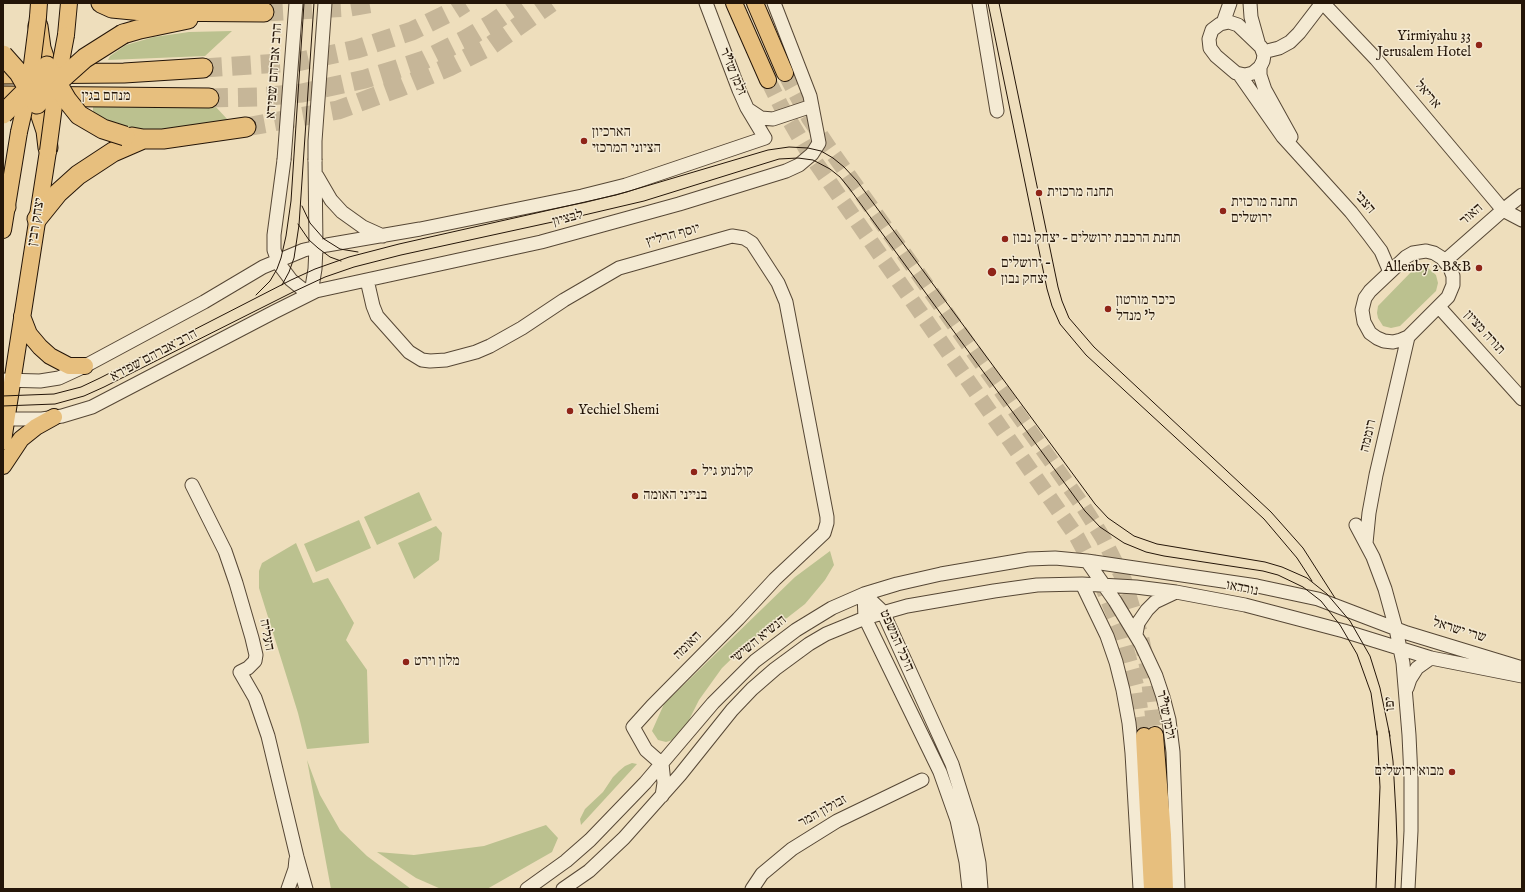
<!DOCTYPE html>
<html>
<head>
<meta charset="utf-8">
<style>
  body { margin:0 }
  #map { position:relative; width:1525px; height:892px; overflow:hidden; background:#eedebc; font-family:"IM FELL English",serif }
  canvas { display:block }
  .frame { position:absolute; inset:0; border:4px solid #241508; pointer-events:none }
</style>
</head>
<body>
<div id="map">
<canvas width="1525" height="892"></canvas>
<div class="frame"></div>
</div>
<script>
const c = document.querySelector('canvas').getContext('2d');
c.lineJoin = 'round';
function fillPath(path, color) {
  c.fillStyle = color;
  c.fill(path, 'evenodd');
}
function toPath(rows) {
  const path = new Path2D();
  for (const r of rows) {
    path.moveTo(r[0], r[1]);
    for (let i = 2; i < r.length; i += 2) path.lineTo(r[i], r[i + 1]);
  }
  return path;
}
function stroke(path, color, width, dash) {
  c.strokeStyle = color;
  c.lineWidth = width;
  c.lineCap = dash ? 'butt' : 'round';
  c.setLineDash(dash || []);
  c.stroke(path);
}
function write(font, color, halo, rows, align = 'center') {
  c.font = font + ' "IM FELL English","Frank Ruhl Libre",serif';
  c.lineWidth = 3;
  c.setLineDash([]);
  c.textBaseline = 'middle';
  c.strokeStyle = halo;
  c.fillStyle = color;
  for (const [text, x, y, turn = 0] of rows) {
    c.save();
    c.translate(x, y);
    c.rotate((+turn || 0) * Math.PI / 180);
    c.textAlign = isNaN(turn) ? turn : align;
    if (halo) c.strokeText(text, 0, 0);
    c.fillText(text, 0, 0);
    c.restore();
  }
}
fillPath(toPath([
  [232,31,205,56,108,60,110,56,126,45,154,37,189,32],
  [215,106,228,120,155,132,129,128,109,123,93,115,93,107],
  [1420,267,1428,268,1436,275,1438,283,1436,291,1400,326,1391,328,1383,326,1378,318,1377,313,1378,306,1413,270],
  [419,492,432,520,377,545,364,517],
  [359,520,371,548,316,572,304,544],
  [436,526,442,533,439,560,414,579,398,543],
  [296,543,313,583,328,578,354,623,346,640,367,670,369,743,307,749,298,713,259,588,259,571,262,563],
  [830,551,834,565,825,580,805,604,787,618,767,628,748,643,722,668,699,700,688,722,676,739,666,742,658,740,652,731,664,704,795,577],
  [307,760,320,795,340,830,367,856,411,889,331,889],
  [632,763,637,764,581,825,580,819,585,809,603,792,613,777,619,771,625,766],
  [546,825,558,838,552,852,487,889,441,889,416,878,377,852,414,855,484,846]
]), '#bbc18f');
stroke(toPath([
  [785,73,809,118,829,148,1083,506,1103,538,1124,580,1141,637,1148,670,1155,735],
  [768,80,781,106,807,150,1077,537,1100,580,1122,634,1137,689,1144,736]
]), '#c6b698', 16, [16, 8]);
stroke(toPath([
  [264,12,350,7,374,3],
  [203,68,297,62,357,49,412,31,451,12,465,3],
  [209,98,259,97,302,93,365,79,397,69,424,60,466,39,491,24,521,3],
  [246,127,338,110,401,87,449,67,490,46,551,3]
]), '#c6b698', 19, [19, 10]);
const minor = toPath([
  [979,3,997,111],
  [1250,3,1251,17,1258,42],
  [1323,3,1376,59,1503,210,1522,220],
  [1229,22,1238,25,1261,47,1264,55,1263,61,1260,67,1253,73,1245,75,1236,73,1216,56,1210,48,1209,39,1212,30,1220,24,1229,22],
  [1223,23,1230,3],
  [1263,52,1279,48,1290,42,1299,33,1322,3],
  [1260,67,1260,75,1265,90,1291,137],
  [1239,74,1283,137,1351,212,1369,235,1381,251,1390,272],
  [749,110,761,118,773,119,812,106],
  [284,160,274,235,274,250,279,264,291,280,301,288,311,293],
  [317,176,331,200,342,212,363,227,383,236],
  [1426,251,1434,253,1442,258,1450,268,1453,276,1453,285,1448,297,1408,337,1401,340,1393,342,1384,341,1377,338,1370,333,1364,322,1362,310,1365,298,1370,291,1406,257,1413,253,1426,251],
  [1445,261,1503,210,1522,195],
  [367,280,373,306,377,316,409,352,422,360,430,361,446,360,476,352,490,346,522,328,564,300,619,268,732,236,744,238,752,243,778,283,786,302,827,517,827,523,824,533,775,579,738,619,652,706,633,727,646,750,662,764,664,783,662,796],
  [311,293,315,269,316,247,315,160],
  [1439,307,1522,399],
  [3,380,40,381,59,378,85,366,204,302,263,267,304,250,327,245,420,229,582,196,626,185,765,138,747,108,739,90,706,3],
  [3,419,42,419,62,416,92,407,274,312,316,291,541,242,679,204,786,171,799,165,812,154,819,143,810,96,774,3],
  [192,485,225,551,236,583,252,638,256,655,255,661,248,668,240,672,255,698,268,736,297,857,306,889],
  [1356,525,1373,557,1385,589,1396,629,1403,663,1409,735,1411,778,1411,831,1408,889],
  [1366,543,1369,513,1376,475,1408,337],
  [1087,561,1115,601,1141,644,1156,676,1163,697,1169,720,1173,752,1178,889],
  [1082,584,1107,636,1116,662,1123,690,1129,723,1132,753,1140,889],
  [864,594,883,612,952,764,972,828,979,863,981,889],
  [864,594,865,618,940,772,957,820,966,862,969,889],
  [1136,634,1138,623,1147,610,1155,602,1174,593],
  [1407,688,1410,679,1417,668,1431,658],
  [288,889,295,869,296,859],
  [527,889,566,861,590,840,645,783,713,703,755,661,796,630,832,608,864,594,897,584,941,574,1029,559,1055,558,1087,561,1257,586,1318,599,1407,633,1522,668],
  [563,889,589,871,624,838,680,775,732,710,752,689,775,669,809,644,826,634,865,618,907,606,994,591,1037,585,1082,584,1136,587,1176,592,1245,605,1344,631,1431,658,1522,676],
  [752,889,762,874,792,849,837,821,922,780]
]);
const major = toPath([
  [734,3,768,80],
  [755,3,785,73],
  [38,17,39,3],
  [66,35,69,3],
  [3,230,19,132],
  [22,316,29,334,40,347,50,356,69,366,85,366],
  [3,441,48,151],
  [3,466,21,439,36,427,54,417],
  [1155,735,1163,835,1165,889],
  [1144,736,1152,889]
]);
const highway = toPath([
  [101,3,112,8,143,11,264,12],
  [38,26,41,48,47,66],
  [123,34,140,29,188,19],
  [3,74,124,73,203,68],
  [3,96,209,98],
  [37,104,46,131,48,148],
  [132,137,143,139,163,139,246,127],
  [3,202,6,207],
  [37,219,58,193,78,175,113,152,143,139]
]);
stroke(minor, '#564735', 15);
stroke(major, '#241508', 18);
stroke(highway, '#241508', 21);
stroke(minor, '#f4ead3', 13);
stroke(major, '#e7bf7e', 16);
stroke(highway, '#e7bf7e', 19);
stroke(toPath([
  [988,3,1047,289,1052,306,1060,324,1086,355,1264,519,1297,558,1312,581],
  [999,3,1058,287,1062,301,1069,318,1094,347,1271,512,1303,548,1335,598],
  [302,206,310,223,324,239,340,249,358,252],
  [298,224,309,240,318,248,330,257,341,261],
  [282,285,289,272,294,258,299,225,314,3],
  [256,295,270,281,277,269,281,258,286,236,291,201,304,3],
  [3,396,54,394,81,387,100,378,291,280,315,269,349,257,399,244,616,195,768,150,789,147,808,148,821,151,833,158,844,167,857,181,1095,504,1108,518,1134,536,1157,544,1265,562,1282,567,1307,578,1327,594,1350,621,1370,656,1380,688,1390,736],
  [3,406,55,404,84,396,104,387,293,292,325,277,354,267,401,255,580,216,644,201,779,159,798,158,813,160,830,169,840,177,849,188,1085,511,1100,527,1124,543,1146,552,1164,556,1263,571,1278,575,1303,587,1321,601,1340,625,1357,654,1371,693,1377,735],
  [1389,731,1393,761,1396,814,1397,842,1395,889],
  [1376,889,1380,787,1377,731]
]), '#241508', 1);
const minorBridge = toPath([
  [284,160,296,3],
  [315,160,315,141,325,3]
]);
const majorBridge = toPath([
  [19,132,29,88,38,17],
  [48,151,57,83,66,35]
]);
const highwayBridge = toPath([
  [3,55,19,73,37,104,57,83,85,58,123,34],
  [3,114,29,88,47,66,67,100,79,115,103,129,125,136]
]);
stroke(minorBridge, '#564735', 15, []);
stroke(majorBridge, '#241508', 18, []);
stroke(highwayBridge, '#241508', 21, []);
stroke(minorBridge, '#f4ead3', 13);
stroke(majorBridge, '#e7bf7e', 16);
stroke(highwayBridge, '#e7bf7e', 19);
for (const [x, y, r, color] of [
  [1479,45,4,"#8f2418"],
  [584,141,4,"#8f2418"],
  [1039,193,4,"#8f2418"],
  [1223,211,4,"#8f2418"],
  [1005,239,4,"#8f2418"],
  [1479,268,4,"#8f2418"],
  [992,272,5,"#8f2418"],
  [1108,309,4,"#8f2418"],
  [570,411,4,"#8f2418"],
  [694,472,4,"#8f2418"],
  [635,496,4,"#8f2418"],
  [406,662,4,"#8f2418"],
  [1452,772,4,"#8f2418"]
]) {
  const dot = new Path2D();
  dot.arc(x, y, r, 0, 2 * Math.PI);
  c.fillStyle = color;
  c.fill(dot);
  stroke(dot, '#f4ead3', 1.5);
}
write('14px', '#241508', '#f4ead3', [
  ["Yirmiyahu 33",1471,37,"right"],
  ["Jerusalem Hotel",1471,53,"right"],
  ["הארכיון",592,133],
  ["הציוני המרכזי",592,149],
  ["תחנה מרכזית",1047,193],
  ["תחנה מרכזית",1231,203],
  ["ירושלים",1231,219],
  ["תחנת הרכבת ירושלים – יצחק נבון",1013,239],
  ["ירושלים -",1001,264],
  ["יצחק נבון",1001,280],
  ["Allenby 2 B&B",1471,268,"right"],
  ["כיכר מורטון",1116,301],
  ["ל' מנדל",1116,317],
  ["Yechiel Shemi",578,411],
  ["קולנוע גיל",702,472],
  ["בנייני האומה",643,496],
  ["מלון וירט",414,662],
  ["מבוא ירושלים",1444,772,"right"]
], 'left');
write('14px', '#241508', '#f4ead3', [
  ["הרב אברהם שפירא",275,71,-86],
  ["זלמן שז\"ר",732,72,67],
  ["אריאל",1427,95,50],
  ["מנחם בגין",106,97],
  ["הצבי",1364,203,50],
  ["האור",1472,215,-41],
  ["לבציון",568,219,-15],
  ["יצחק רבין",37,222,-81],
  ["יוסף הרליץ",673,236,-15],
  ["תורה מציון",1484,333,48],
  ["הרב אברהם שפירא",154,356,-28],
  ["רוממה",1369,436,-77],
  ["נורדאו",1242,589,12],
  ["שרי ישראל",1459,631,17],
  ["העליה",266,635,79],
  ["הנשיא השישי",759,640,-39],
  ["היכל המשפט",896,641,66],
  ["האומה",688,646,-45],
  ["יפו",1391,704,-94],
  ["זלמן שז\"ר",1165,715,78],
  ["זבולון המר",823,812,-29]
]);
</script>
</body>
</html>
